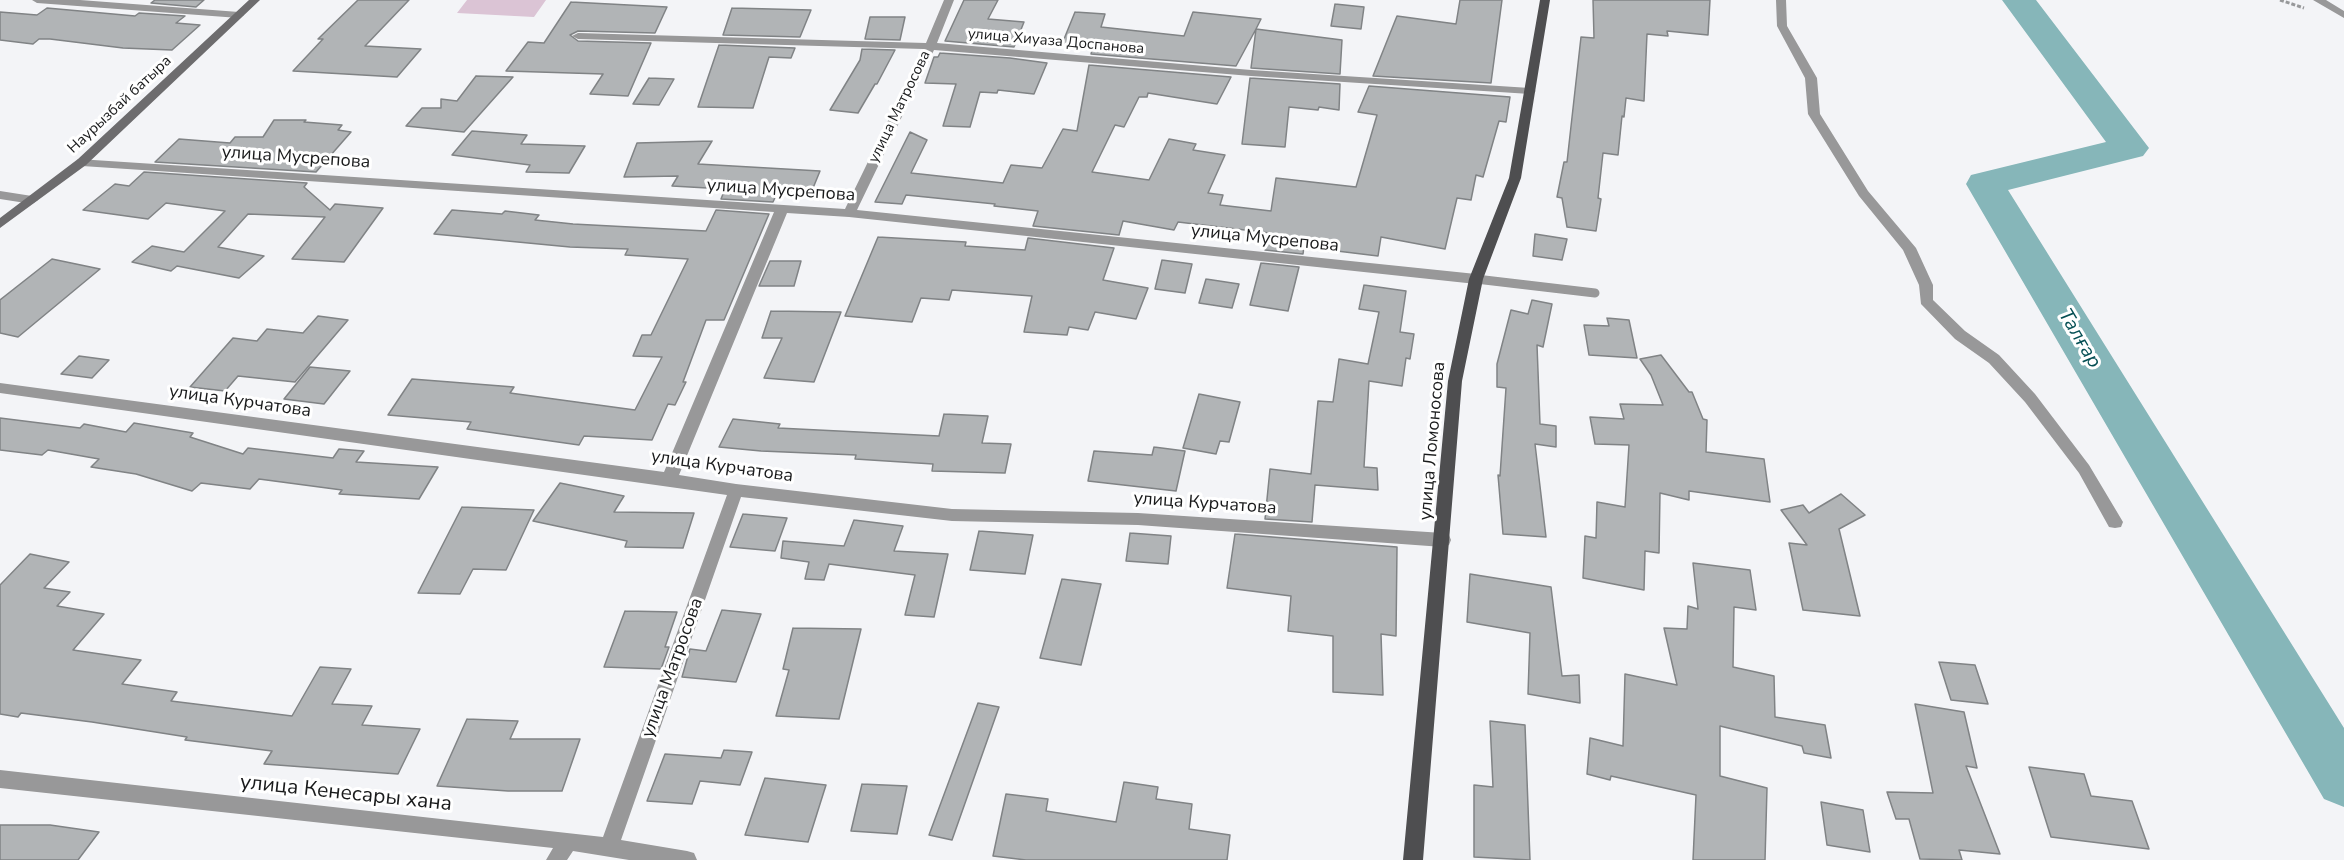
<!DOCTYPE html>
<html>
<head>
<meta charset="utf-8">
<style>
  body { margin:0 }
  canvas { display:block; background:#f3f4f7 }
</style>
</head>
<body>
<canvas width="2344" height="860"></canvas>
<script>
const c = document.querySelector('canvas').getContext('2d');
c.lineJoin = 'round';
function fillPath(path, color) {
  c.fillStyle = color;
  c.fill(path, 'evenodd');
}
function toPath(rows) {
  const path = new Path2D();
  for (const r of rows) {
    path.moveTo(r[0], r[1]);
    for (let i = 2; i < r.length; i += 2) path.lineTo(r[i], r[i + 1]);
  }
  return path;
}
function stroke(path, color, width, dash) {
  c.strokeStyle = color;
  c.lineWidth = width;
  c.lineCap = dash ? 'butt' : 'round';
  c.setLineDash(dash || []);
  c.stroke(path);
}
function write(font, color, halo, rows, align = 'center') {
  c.font = font + ' "Nunito Sans",sans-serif';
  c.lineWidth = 6;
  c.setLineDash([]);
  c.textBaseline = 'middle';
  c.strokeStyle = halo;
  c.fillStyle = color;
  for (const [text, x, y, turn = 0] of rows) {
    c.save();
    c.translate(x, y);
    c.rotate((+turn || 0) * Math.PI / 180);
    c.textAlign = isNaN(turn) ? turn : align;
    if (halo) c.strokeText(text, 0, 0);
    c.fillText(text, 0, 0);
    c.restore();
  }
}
fillPath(toPath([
  [467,0,546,0,534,17,457,13]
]), '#dbc4d5');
fillPath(toPath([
  [2002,0,2036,0,2149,148,2143,156,2008,190,2344,728,2344,807,2324,799,1966,184,1971,175,2106,142,2002,0]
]), '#86b6b9');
const building = toPath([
  [155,0,204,0,196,7,151,3,155,0],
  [358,0,409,0,365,46,421,49,397,77,293,71,323,39,318,39,358,0],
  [964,0,998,0,988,19,1024,22,1014,47,945,41,964,0],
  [1460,0,1502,0,1491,83,1373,76,1397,16,1456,24,1460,0],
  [1593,0,1710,0,1708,35,1667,31,1668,36,1647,34,1644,101,1626,98,1624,117,1622,116,1618,155,1603,153,1598,198,1601,199,1596,231,1567,227,1562,198,1557,197,1564,162,1567,162,1581,37,1594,38,1593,0],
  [571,2,667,7,655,33,578,31,570,35,578,41,651,43,628,96,590,94,603,74,506,71,528,42,544,43,571,2],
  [1335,4,1364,7,1361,29,1331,26,1335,4],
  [47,8,135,16,139,13,185,16,176,23,200,25,172,50,123,48,50,39,39,39,33,44,0,40,0,12,37,15,47,8],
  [732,8,811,10,800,37,723,35,732,8],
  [1075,12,1105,14,1101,27,1184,36,1193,12,1261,19,1256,29,1342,40,1340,74,1251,68,1256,29,1236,66,1091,54,1093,47,1062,44,1075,12],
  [870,17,905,17,900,40,865,39,870,17],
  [719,45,795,48,791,58,769,57,753,108,698,107,719,45],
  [862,49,895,50,877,84,875,84,858,113,830,110,860,60,862,49],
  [940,53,1010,58,1047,63,1034,94,998,90,997,93,980,92,970,127,943,126,956,84,925,83,934,57,938,57,940,53],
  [1089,65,1231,77,1217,104,1148,93,1147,97,1139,97,1124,127,1115,125,1092,172,1149,180,1169,139,1196,144,1193,150,1225,155,1208,193,1223,195,1220,205,1271,211,1276,178,1356,187,1377,115,1358,112,1369,86,1510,97,1506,122,1499,121,1483,177,1476,175,1471,200,1457,198,1445,249,1381,237,1378,256,1304,247,1303,254,1265,250,1270,233,1178,222,1174,230,1123,221,1119,235,1033,226,1038,211,994,206,995,204,906,195,902,204,875,202,910,132,927,140,911,173,1003,183,1011,165,1042,168,1063,129,1077,131,1089,65],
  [476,76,513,77,464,132,406,126,422,108,441,108,441,99,457,101,476,76],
  [649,78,674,79,659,105,633,104,649,78],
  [1250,78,1340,84,1339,110,1319,107,1318,110,1289,107,1285,147,1242,144,1250,78],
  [274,120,306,120,304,122,342,125,338,130,351,132,316,172,155,162,179,139,230,143,235,137,263,137,274,120],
  [472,131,527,135,521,144,585,146,569,173,526,172,530,165,452,155,472,131],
  [712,141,698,164,820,171,811,193,778,191,773,202,721,199,725,189,672,186,678,176,624,177,637,143,712,141],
  [144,172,307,183,304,187,330,210,335,204,383,208,344,262,292,259,325,217,248,214,218,247,264,256,239,278,177,266,171,271,132,262,152,246,184,252,225,211,166,203,148,219,83,210,115,184,129,186,144,172],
  [452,210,502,214,505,211,539,215,535,220,573,224,706,231,716,210,769,214,724,320,706,320,683,382,686,382,675,405,668,404,652,440,584,436,579,445,467,429,471,422,388,415,412,379,514,387,510,393,635,410,662,357,633,356,642,335,651,335,688,259,625,255,628,249,570,247,434,234,452,210],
  [1535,234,1567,239,1562,260,1533,256,1535,234],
  [878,237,966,242,965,246,1025,250,1028,238,1114,248,1103,280,1148,288,1136,319,1095,312,1088,330,1069,327,1067,335,1024,332,1032,296,952,290,949,300,921,298,912,322,845,316,878,237],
  [52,259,100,269,18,337,0,333,0,300,52,259],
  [1162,260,1192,264,1185,293,1155,289,1162,260],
  [770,261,801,261,794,286,759,286,770,261],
  [1261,263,1299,267,1288,311,1250,305,1261,263],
  [1206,279,1239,284,1232,308,1199,303,1206,279],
  [1364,285,1406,291,1400,332,1414,334,1410,359,1406,358,1402,386,1369,381,1364,467,1377,468,1378,490,1315,485,1312,522,1265,519,1270,469,1311,474,1318,401,1333,402,1339,359,1368,364,1379,312,1359,309,1364,285],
  [1532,300,1552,304,1543,347,1537,345,1540,424,1556,426,1556,447,1535,444,1546,537,1503,534,1498,475,1500,476,1506,388,1497,387,1497,364,1511,310,1528,314,1532,300],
  [771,311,841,312,814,382,764,378,782,338,762,338,771,311],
  [318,316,348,320,295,382,238,376,225,391,190,387,233,338,257,341,267,329,303,333,318,316],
  [1607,318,1629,320,1637,358,1589,355,1584,325,1609,326,1607,318],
  [1661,355,1689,392,1692,392,1703,419,1707,420,1706,452,1764,459,1770,502,1689,491,1689,500,1660,493,1659,553,1645,551,1644,590,1583,578,1585,536,1596,538,1597,502,1625,507,1629,445,1595,444,1590,417,1624,419,1620,404,1663,405,1651,375,1640,359,1661,355],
  [79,356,109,360,92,378,61,374,79,356],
  [310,367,350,371,324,404,284,399,310,367],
  [1199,394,1240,402,1229,442,1220,441,1216,454,1183,448,1199,394],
  [944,414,988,416,982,443,1011,444,1005,473,932,471,933,464,855,459,856,455,761,451,719,447,733,419,780,424,778,428,939,436,944,414],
  [0,418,80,428,84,424,126,432,134,423,193,433,190,437,243,454,248,448,333,458,339,449,364,451,356,462,438,467,419,499,339,494,342,490,259,479,250,489,201,483,192,491,136,474,91,467,99,459,48,450,42,455,0,450,0,418],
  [1154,447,1185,451,1176,491,1088,481,1094,451,1152,455,1154,447],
  [560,483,624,496,614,512,694,513,683,548,625,547,627,541,533,521,560,483],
  [1841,494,1865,515,1839,529,1860,616,1803,610,1789,543,1807,545,1781,510,1803,505,1809,513,1841,494],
  [462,507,534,510,506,570,473,569,460,594,418,593,462,507],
  [743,514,787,518,775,551,730,547,743,514],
  [854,520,903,526,894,551,948,554,934,617,905,615,915,575,829,564,824,580,805,579,809,562,781,558,783,541,844,546,854,520],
  [979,531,1033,535,1025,574,970,570,979,531],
  [1130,533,1171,536,1168,564,1126,561,1130,533],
  [1235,534,1397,547,1396,636,1381,634,1383,695,1333,692,1333,636,1288,631,1291,596,1227,588,1235,534],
  [30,554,69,562,44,588,70,592,57,606,104,614,73,650,141,660,122,684,177,692,171,701,292,716,320,667,351,669,332,704,372,706,362,725,420,729,398,774,264,764,272,751,185,740,187,737,92,722,21,713,18,717,0,714,0,585,30,554],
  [1693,563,1750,570,1756,610,1734,607,1733,667,1774,676,1775,717,1825,725,1831,758,1804,753,1802,746,1720,726,1720,776,1767,788,1765,860,1693,860,1696,795,1611,776,1610,780,1587,774,1590,738,1623,746,1625,674,1677,685,1664,628,1687,629,1688,606,1698,609,1693,563],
  [1470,574,1551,587,1562,676,1579,675,1580,703,1528,694,1530,633,1467,622,1470,574],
  [1062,579,1101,584,1081,665,1040,658,1062,579],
  [722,610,761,614,736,682,682,677,690,649,706,651,722,610],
  [625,611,677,612,665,647,669,647,661,669,604,667,625,611],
  [793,628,861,629,839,719,776,716,789,670,783,669,793,628],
  [1939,662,1975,665,1988,704,1951,700,1939,662],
  [978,703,999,707,952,840,929,835,978,703],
  [1915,704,1964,712,1977,768,1966,766,2000,854,1959,850,1962,860,1920,859,1909,819,1896,819,1887,792,1933,793,1915,704],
  [467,719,518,721,510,739,580,739,562,791,508,791,437,786,467,719],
  [1490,721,1525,725,1530,860,1474,857,1474,785,1493,787,1490,721],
  [724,750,752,752,740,785,700,781,692,804,647,801,665,754,721,758,724,750],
  [2029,767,2084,774,2091,796,2132,801,2149,849,2051,837,2029,767],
  [765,778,826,785,808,842,745,835,765,778],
  [1124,782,1158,787,1156,799,1192,804,1189,829,1230,835,1227,860,1026,860,993,856,1006,794,1048,799,1046,811,1116,822,1124,782],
  [862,784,907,786,897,834,851,831,862,784],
  [1821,802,1863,810,1870,852,1827,845,1821,802],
  [0,825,50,825,99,832,78,860,0,860,0,825]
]);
fillPath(building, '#b1b4b6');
stroke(building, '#808385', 1.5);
stroke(toPath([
  [2280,0,2304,8]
]), '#97989a', 3, [4, 2]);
stroke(toPath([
  [1476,279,1595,293]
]), '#989899', 9);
fillPath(toPath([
  [32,0,80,0,239,12,244,15,239,18,37,3,32,0],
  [944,0,954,0,937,43,1251,70,1530,88,1536,91,1530,94,1251,76,934,50,857,210,1476,274,1483,279,1476,284,849,217,787,213,679,475,736,484,952,509,1138,513,1443,533,1449,535,1451,540,1449,545,1443,547,1138,525,952,521,741,497,621,840,687,851,694,853,697,860,629,860,573,851,567,860,546,860,553,848,0,788,0,770,603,837,727,495,0,393,0,383,664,472,774,212,82,166,76,162,78,159,845,209,923,49,578,39,572,36,578,33,926,43,944,0],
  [1776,0,1786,0,1787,26,1817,78,1820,114,1868,191,1916,248,1933,285,1933,300,1965,331,1999,355,2035,394,2089,465,2123,522,2121,527,2115,528,2109,527,2079,473,2025,402,1989,363,1955,339,1921,304,1919,285,1903,250,1859,196,1808,114,1805,78,1777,26,1776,0],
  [2313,0,2326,0,2344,11,2344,18,2313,0],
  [0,191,32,196,38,200,32,204,0,199,0,191]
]), '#989899');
fillPath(toPath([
  [249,0,260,0,86,165,0,228,0,218,78,159,249,0]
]), '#6d6c6e');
fillPath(toPath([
  [1540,0,1550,0,1521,178,1483,279,1462,381,1423,860,1403,860,1448,381,1469,279,1509,178,1540,0]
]), '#4e4e50');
write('15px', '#191a1b', '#fff', [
  ["улица Хиуаза Доспанова",1056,42,5],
  ["Наурызбай батыра",120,105,-43],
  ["улица Матросова",900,107,-64]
]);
write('18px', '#191a1b', '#fff', [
  ["улица Мусрепова",296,158,4],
  ["улица Мусрепова",781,191,4],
  ["улица Мусрепова",1265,239,6],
  ["улица Курчатова",240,402,8],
  ["улица Ломоносова",1433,441,-85],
  ["улица Курчатова",722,467,8],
  ["улица Курчатова",1205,504,4],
  ["улица Матросова",673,668,-70]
]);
write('italic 20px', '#054f54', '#fff', [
  ["Талғар",2079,339,59]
]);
write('21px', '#191a1b', '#fff', [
  ["улица Кенесары хана",346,794,6]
]);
</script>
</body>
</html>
